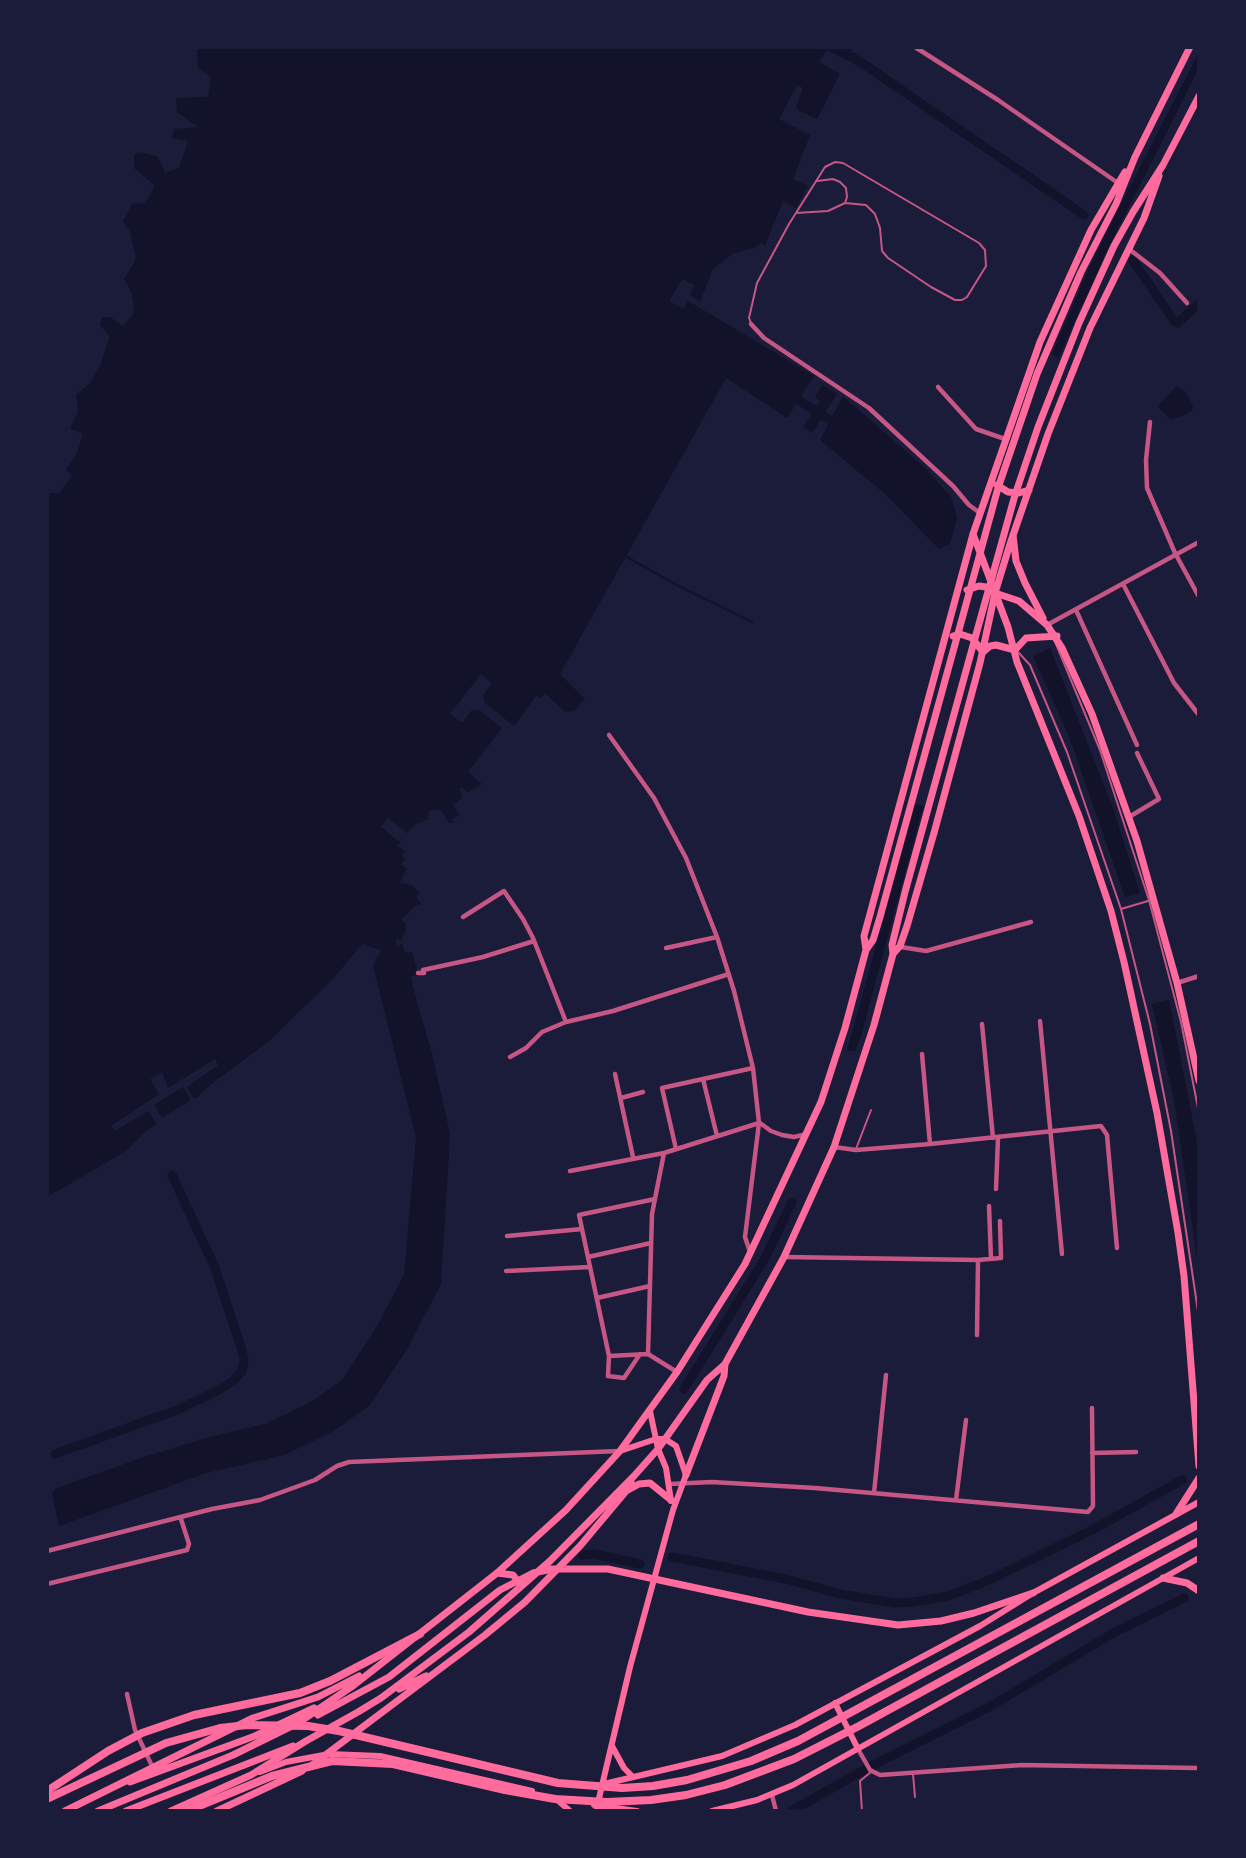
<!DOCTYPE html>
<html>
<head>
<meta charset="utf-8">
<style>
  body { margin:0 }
  #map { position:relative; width:1246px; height:1858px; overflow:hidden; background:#1b1b3a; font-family:"PT Sans Narrow",sans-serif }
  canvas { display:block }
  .frame { position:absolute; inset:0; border:49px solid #1b1b3a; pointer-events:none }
</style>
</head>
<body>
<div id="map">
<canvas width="1246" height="1858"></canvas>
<div class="frame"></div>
</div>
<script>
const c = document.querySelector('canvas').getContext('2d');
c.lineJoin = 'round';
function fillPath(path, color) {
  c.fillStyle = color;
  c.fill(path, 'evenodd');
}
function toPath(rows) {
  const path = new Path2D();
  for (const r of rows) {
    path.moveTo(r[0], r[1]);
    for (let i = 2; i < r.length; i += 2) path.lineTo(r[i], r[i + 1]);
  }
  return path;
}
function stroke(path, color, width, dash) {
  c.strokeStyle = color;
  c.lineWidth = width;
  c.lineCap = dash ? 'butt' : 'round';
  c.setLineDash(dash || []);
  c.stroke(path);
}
fillPath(toPath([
  [197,47,853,47,847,60,827,50,819,62,840,74,817,119,799,111,796,107,803,88,797,85,779,119,810,135,793,179,808,186,796,208,783,201,765,245,761,243,756,247,732,254,713,269,700,302,690,295,695,285,682,279,669,301,683,309,688,301,814,376,787,418,726,378,560,674,585,699,574,711,565,712,545,693,540,698,536,696,514,726,484,702,483,695,492,683,481,674,450,714,462,723,472,710,479,710,502,728,468,772,482,784,468,792,463,788,459,788,462,798,453,804,460,815,452,819,454,823,449,823,441,810,434,809,429,811,428,819,416,824,407,833,388,818,381,827,398,841,402,839,397,846,407,852,404,852,402,856,405,858,401,865,407,869,400,882,413,886,420,893,416,897,422,905,418,904,401,919,406,924,405,934,401,938,402,941,399,939,395,940,397,947,402,943,405,953,412,952,418,975,411,976,413,987,432,1054,450,1134,441,1284,407,1349,370,1405,332,1432,284,1455,206,1473,59,1526,52,1493,57,1488,141,1458,206,1438,265,1424,313,1401,343,1379,377,1326,404,1275,416,1138,373,965,381,950,362,944,332,980,268,1042,211,1084,197,1098,193,1098,187,1087,218,1065,215,1059,168,1088,162,1072,150,1079,159,1094,111,1126,115,1131,148,1111,157,1124,146,1131,126,1151,47,1197,47,496,52,493,59,493,72,476,66,469,76,455,83,434,70,428,78,412,76,395,90,383,100,366,110,336,100,325,102,317,110,317,123,326,133,315,134,305,131,291,124,279,136,259,130,232,123,221,133,203,144,204,155,186,134,168,134,154,140,152,158,157,165,173,179,168,188,141,172,138,174,129,198,127,177,112,176,98,208,97,211,77,198,68],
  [1199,52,1199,68,1109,246,1059,358,1052,354,1092,261],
  [822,385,837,394,812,433,803,427,820,401,815,397],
  [1177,386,1186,393,1193,406,1191,412,1171,420,1158,406],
  [843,396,925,468,951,497,957,518,950,544,939,549,885,494,820,440],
  [1050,648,1113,808,1140,893,1125,897,1070,739,1033,656],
  [915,804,923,806,861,1036,855,1051,847,1051],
  [1169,1000,1199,1152,1199,1271,1174,1100,1152,1004],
  [183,1087,191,1100,162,1118,154,1105]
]), '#12122b');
fillPath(toPath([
  [1099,239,1103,240,1069,310,1050,358,1048,353],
  [1109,246,1111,248,1062,359,1057,361]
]), '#1b1b3a');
stroke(toPath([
  [625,556,675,584,752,622]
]), '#12122b', 2.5);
stroke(toPath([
  [834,47,862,63,1084,215],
  [1133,261,1175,322,1178,323,1199,303],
  [790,395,840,426],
  [684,1389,764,1260,792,1202],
  [55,1454,177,1410,215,1392,233,1381,242,1371,244,1361,241,1347,215,1268,172,1175],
  [582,1555,594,1554,640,1564],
  [672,1557,786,1579,840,1594,895,1603,914,1602,948,1596,987,1581,1090,1531,1182,1480],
  [791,1811,875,1764,991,1706,1115,1632,1184,1598]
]), '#12122b', 9);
stroke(toPath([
  [817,181,833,179,840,182,846,188,847,197,845,203],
  [751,323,749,318,757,283,789,224,825,167,835,162,843,163,979,243,985,250,986,266,967,297,962,300,955,300,931,287,888,258,882,251,880,228,875,214,866,205,845,203,828,211,796,213],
  [1056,644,1100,750,1149,900,1181,1022,1199,1113],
  [1018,652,1030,665,1067,752,1121,909,1150,1024,1171,1131,1199,1318],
  [1121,909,1148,901],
  [856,1149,871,1110],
  [913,1774,915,1797],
  [862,1811,860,1781,871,1772]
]), '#c65784', 2);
stroke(toPath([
  [915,47,998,100,1118,183],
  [1129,249,1160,273,1187,303],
  [751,324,764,338,869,408,953,486,969,505,980,513],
  [938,387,976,429,1005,439],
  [1150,422,1146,460,1147,488,1175,553,1199,597],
  [1123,584,1174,683,1199,715],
  [1076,610,1137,745],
  [1047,625,1199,542],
  [609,735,654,798,686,858,717,937,734,991,753,1068,759,1123,745,1237,750,1252],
  [1129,817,1159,799,1137,753],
  [463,917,504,891,523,919,533,938,566,1022,613,1011,729,974],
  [901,947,926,951,1031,922],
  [666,948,717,937],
  [418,973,424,973,423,970,483,957,534,941],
  [1177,983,1199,976],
  [1040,1021,1062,1254],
  [982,1024,993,1138],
  [922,1054,930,1144],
  [510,1057,526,1048,542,1032,566,1022],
  [615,1074,633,1157],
  [703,1079,717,1136],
  [621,1098,643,1092],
  [760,1123,771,1131,782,1135,794,1137,807,1134],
  [834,1147,856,1150,930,1144,1101,1126,1107,1135,1117,1248],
  [676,1149,662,1088,753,1068],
  [570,1171,664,1153,759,1123],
  [996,1189,998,1138],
  [989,1206,991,1259],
  [507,1236,582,1229],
  [588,1257,651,1243],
  [785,1257,978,1260,1001,1258,1000,1221],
  [506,1271,590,1267],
  [597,1298,650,1286],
  [977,1335,978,1260],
  [640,1354,624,1378,608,1376,609,1356,579,1215,655,1199],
  [648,1354,652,1214,664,1153],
  [648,1354,677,1372],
  [609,1356,648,1354],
  [1092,1453,1136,1452],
  [670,1484,712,1482,815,1488,1088,1512,1093,1506,1092,1408],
  [874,1493,886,1375],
  [956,1500,966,1420],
  [47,1551,212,1509,260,1500,315,1480,337,1466,349,1462,619,1451],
  [47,1584,187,1550,189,1544,181,1519],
  [127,1694,135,1730,152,1766],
  [858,1749,870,1770,880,1775,1022,1765,1198,1768],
  [772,1795,776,1811]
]), '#c65784', 4.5);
stroke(toPath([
  [650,1411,658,1449,666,1468,671,1501],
  [835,1703,858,1749],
  [612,1746,624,1768,633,1777],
  [260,1772,286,1762,329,1754,380,1756,532,1791],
  [604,1784,722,1756,795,1725,980,1626,1033,1593,1199,1502],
  [555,1798,570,1811],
  [594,1805,637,1811],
  [596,1811,630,1667,673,1510,686,1475,676,1446,665,1439,656,1439,620,1451],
  [712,1811,757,1800,793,1785,1199,1558]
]), '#ff6b9d', 6);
stroke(toPath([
  [997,485,1008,492,1019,493,1029,490],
  [973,534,1008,627,1017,662,1079,816,1111,911,1124,962,1157,1113,1178,1233,1184,1276,1199,1466],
  [1013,535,1016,561,1025,583,1043,618],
  [967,590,979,586,986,587,995,593,1019,601,1047,625,1062,648,1092,714,1137,841,1177,983,1199,1081],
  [953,636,960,634,972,638,983,652],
  [1015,650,1026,638,1057,636],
  [983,652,990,646,996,645,1015,650],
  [866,950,864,936,870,914,973,534,1040,342,1091,230,1125,172],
  [893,954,900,946,907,926,934,833,980,663,995,593,1010,544,1048,434,1090,328,1144,218,1159,176],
  [686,1475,724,1376,725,1364],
  [628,1490,639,1484,650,1483,671,1500],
  [1176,1514,1199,1478],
  [497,1573,513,1575,519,1583],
  [1163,1578,1187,1583,1199,1591],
  [399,1689,426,1676],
  [318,1715,389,1677,500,1590,533,1573,552,1569,608,1569,808,1612,898,1625,941,1621,974,1613,1033,1593],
  [312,1765,485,1635,525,1602,580,1546,627,1490,631,1482],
  [130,1782,255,1736,314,1708],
  [65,1811,253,1718,318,1697,359,1676],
  [98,1811,233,1755,298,1723,354,1685,497,1573,566,1510,620,1451,677,1372,745,1264,821,1102,845,1028,866,950,873,940,880,917,998,488,1037,374,1081,272,1116,204,1135,157,1190,47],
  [126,1811,293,1746],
  [171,1811,251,1775,306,1741,358,1712,381,1698,469,1632,550,1561,634,1476,658,1449,707,1380,725,1364,784,1257,834,1147,874,1025,893,954,892,945,905,892,977,631,1015,495,1038,427,1079,323,1114,246,1133,212,1163,165,1199,96],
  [217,1811,302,1771]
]), '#ff6b9d', 7);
stroke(toPath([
  [47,1791,108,1751,142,1733,194,1715,300,1693,330,1681,420,1634],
  [47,1799,166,1743,220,1728,247,1725,308,1726,339,1731,558,1783,622,1788,653,1786,687,1780,751,1761,798,1741,1199,1524],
  [187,1811,272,1776,332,1761,393,1764,505,1790,555,1799,607,1802,651,1800,686,1795,725,1785,794,1759,859,1726,1199,1541]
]), '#ff6b9d', 8);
</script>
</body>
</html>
